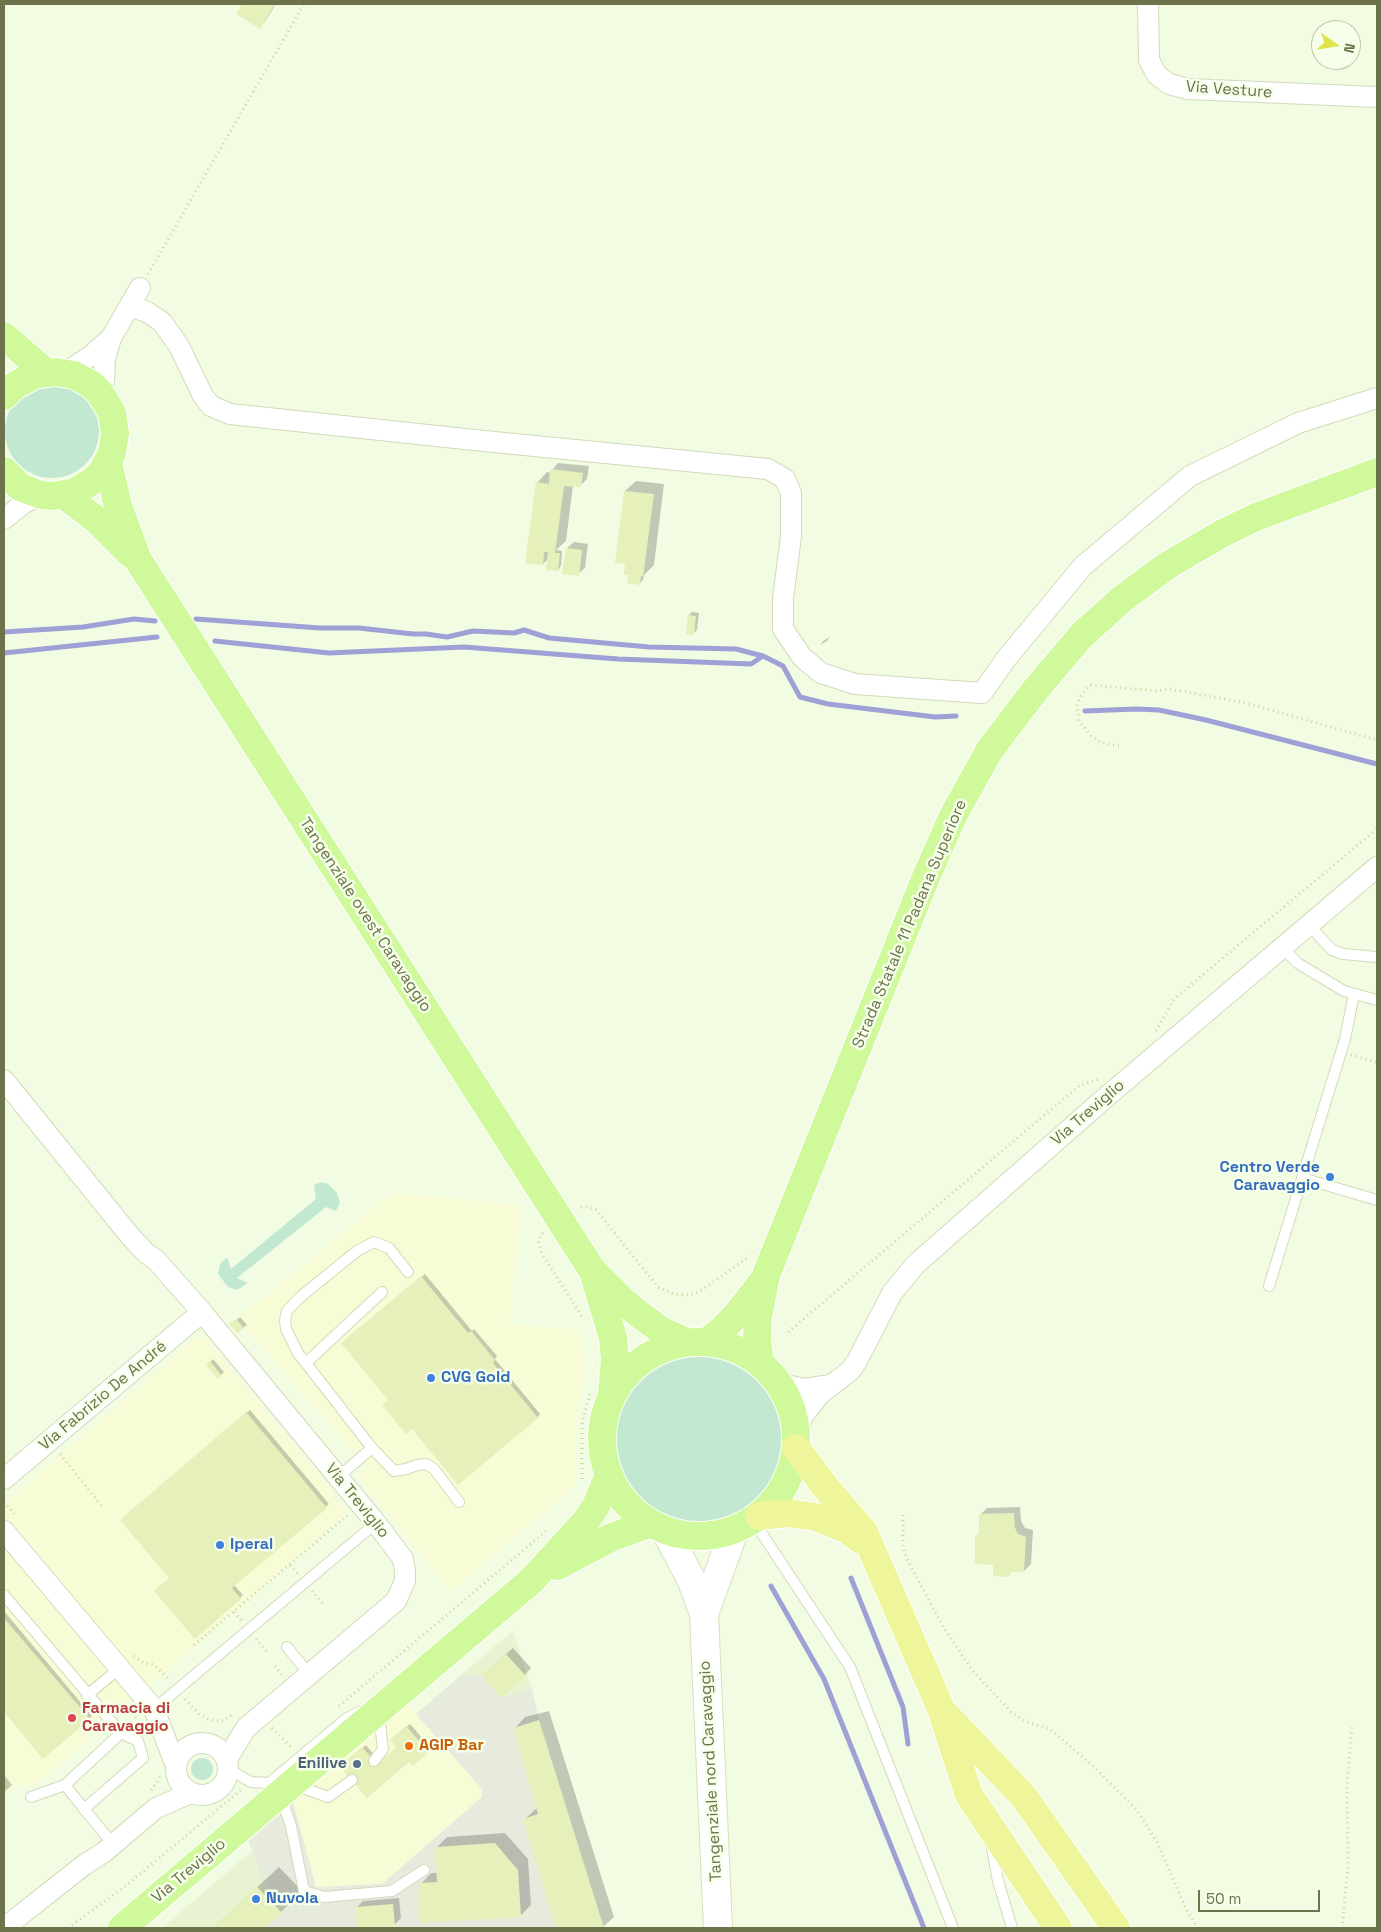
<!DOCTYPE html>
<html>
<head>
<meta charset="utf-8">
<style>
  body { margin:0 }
  #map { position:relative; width:1381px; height:1932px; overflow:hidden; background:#f1fce3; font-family:"Space Grotesk",sans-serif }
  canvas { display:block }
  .frame { position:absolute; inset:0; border:5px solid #6c734a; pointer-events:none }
  .north { position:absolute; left:1311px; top:20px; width:50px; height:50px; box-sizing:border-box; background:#f5ffe9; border:1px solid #bec7a9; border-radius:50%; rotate:103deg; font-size:14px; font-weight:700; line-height:20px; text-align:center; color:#6c734a }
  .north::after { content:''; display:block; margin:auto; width:18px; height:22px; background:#dee34a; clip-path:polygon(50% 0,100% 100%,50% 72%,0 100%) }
  .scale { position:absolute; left:1198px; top:1890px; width:122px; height:22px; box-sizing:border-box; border:2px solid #6c734a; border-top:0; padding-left:6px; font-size:15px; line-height:18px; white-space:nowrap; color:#6c734a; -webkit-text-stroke:4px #f5ffe9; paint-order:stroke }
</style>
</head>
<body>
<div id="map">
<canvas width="1381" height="1932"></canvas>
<div class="frame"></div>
<div class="north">N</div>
<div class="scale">50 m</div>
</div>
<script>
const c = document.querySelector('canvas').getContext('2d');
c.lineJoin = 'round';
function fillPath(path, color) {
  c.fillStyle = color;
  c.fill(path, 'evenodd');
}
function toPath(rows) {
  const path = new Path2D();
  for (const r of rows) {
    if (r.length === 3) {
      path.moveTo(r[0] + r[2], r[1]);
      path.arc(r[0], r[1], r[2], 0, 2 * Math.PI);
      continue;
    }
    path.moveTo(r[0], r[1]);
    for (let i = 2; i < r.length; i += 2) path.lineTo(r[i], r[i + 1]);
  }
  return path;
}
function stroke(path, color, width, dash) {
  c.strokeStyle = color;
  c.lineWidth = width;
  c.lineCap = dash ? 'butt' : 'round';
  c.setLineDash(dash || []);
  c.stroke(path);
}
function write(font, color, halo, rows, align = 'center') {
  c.font = font + ' "Space Grotesk",sans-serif';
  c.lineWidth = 5;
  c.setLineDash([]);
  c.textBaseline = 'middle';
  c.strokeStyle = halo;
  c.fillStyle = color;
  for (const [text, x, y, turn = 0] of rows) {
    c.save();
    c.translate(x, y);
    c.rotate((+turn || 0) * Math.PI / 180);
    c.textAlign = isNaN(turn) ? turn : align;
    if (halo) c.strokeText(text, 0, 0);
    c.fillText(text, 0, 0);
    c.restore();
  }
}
fillPath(toPath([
  [513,1631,532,1689,501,1698,481,1675,461,1675],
  [252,1851,263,1882,286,1908,265,1928,162,1928]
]), '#e7f3d1');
fillPath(toPath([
  [392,1193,522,1205,509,1325,578,1329,585,1358,582,1393,577,1410,576,1485,451,1592,363,1484,360,1479,360,1474,366,1466,237,1319],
  [197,1337,205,1338,348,1512,39,1782,10,1789,4,1794,4,1504],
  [407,1703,482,1789,482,1797,382,1884,316,1887,291,1794]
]), '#f8fcd6');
fillPath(toPath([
  [461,1675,481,1675,501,1697,532,1689,539,1720,604,1928,265,1928,286,1908,263,1882,246,1834,291,1794,316,1887,382,1884,482,1797,482,1789,416,1714]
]), '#e7ebdd');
fillPath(toPath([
  [52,431,47],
  [322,1182,328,1184,337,1193,340,1203,336,1211,326,1207,237,1278,248,1283,237,1290,228,1287,218,1274,220,1264,227,1257,231,1269,316,1199,314,1185],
  [701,1439,85],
  [202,1769,11]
]), '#c2e8d1');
fillPath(toPath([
  [244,4,276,4,266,20,260,27,237,14],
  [558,463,589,466,587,479,580,486,573,485,566,541,556,550,562,551,561,566,558,570,548,559,543,564,537,483,547,472,551,473,552,470],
  [636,481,664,484,654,565,644,575,643,580,640,583,629,574,625,491],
  [574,542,588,544,585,568,578,574,567,548],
  [692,612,699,613,697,630,694,633,689,615],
  [830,637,827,641,820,645,823,641],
  [425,1274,472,1331,474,1329,497,1356,495,1359,540,1414,538,1417,389,1400,345,1340],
  [240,1317,247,1325,238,1332,234,1322],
  [213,1359,224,1372,218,1378,208,1365],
  [250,1410,329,1504,234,1585,243,1595,240,1598,124,1517],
  [1020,1507,1021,1521,1025,1528,1033,1530,1031,1564,1024,1571,994,1564,981,1533,980,1515,987,1508],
  [4,1611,92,1716,43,1757,4,1710],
  [513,1648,531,1668,525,1675,490,1668],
  [549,1711,614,1917,603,1927,558,1928,525,1819,537,1808,515,1728,525,1717],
  [410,1724,431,1748,413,1765,409,1761,367,1797,341,1766,366,1745,380,1762,397,1747,392,1741],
  [4,1775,12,1785,4,1792],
  [505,1833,528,1859,531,1905,520,1916,421,1884,431,1873,438,1873,437,1847,447,1837],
  [279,1867,302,1891,281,1912,263,1928,213,1928],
  [399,1898,401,1918,394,1925,358,1928,356,1908,363,1901]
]), '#0003');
stroke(toPath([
  [196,619,320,628,359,628,413,634,426,634,447,637,473,631,514,633,524,630,549,638,649,647,736,649,763,656],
  [4,632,83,627,134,619,155,621],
  [215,641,329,653,464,647,618,659,751,664,763,656,783,666,800,697,828,704,935,717,956,716],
  [4,653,157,637],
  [1085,711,1136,709,1159,710,1206,720,1377,764],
  [851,1578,903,1707,908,1744],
  [771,1586,824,1679,924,1928]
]), '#9ea0d6', 5);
fillPath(toPath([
  [242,4,275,4,260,29,236,14],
  [550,469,583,473,581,487,564,486,555,553,560,553,558,571,546,570,548,552,544,552,543,565,525,563,536,482,549,484],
  [624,491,654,494,643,577,641,576,640,585,627,583,628,575,624,575,625,564,615,563],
  [566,548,582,550,579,576,562,574],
  [688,615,696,616,694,635,686,634],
  [421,1276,468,1333,471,1331,495,1360,493,1363,538,1418,458,1485,412,1429,406,1434,382,1405,388,1400,341,1343],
  [236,1319,244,1328,238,1334,229,1324],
  [210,1361,222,1376,218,1379,206,1365],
  [246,1412,327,1508,232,1588,241,1599,195,1639,154,1591,169,1578,120,1520],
  [1014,1513,1015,1528,1018,1534,1026,1537,1024,1572,1012,1572,1008,1577,993,1576,993,1565,975,1564,975,1537,979,1533,979,1514],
  [4,1618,90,1719,43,1759,4,1712],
  [506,1654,526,1676,501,1698,481,1675],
  [539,1720,604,1928,556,1928,523,1819,538,1814,513,1728],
  [406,1726,429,1752,412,1766,409,1762,367,1798,339,1766,362,1747,377,1764,396,1747,390,1740],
  [495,1843,518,1870,521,1917,420,1923,419,1883,437,1882,435,1847],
  [257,1887,282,1913,265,1928,213,1928],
  [393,1904,395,1926,357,1928,355,1907]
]), '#e5f0bb');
const lane = toPath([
  [1309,925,1332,950,1343,954,1377,957],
  [1282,948,1299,964,1344,991,1377,1000],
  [1302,1178,1377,1200],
  [1269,1286,1345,1039,1354,994],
  [306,1363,382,1292],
  [372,1448,394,1471,406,1469,417,1465,426,1464,434,1469,459,1502],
  [338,1477,372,1448,298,1353,286,1329,285,1320,287,1311,299,1298,357,1251,374,1242,389,1248,408,1272],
  [753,1520,850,1667,953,1928],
  [4,1595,121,1733,138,1741,143,1758,84,1809,65,1785,121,1733],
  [287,1647,309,1674],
  [87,1695,120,1668],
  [154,1709,376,1523],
  [374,1761,383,1749,379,1715],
  [228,1769,251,1782,269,1783,347,1718,361,1711],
  [295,1785,328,1797,352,1780],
  [31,1797,65,1785],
  [281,1797,291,1826,304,1891,324,1897,392,1891,424,1870],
  [84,1809,113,1844],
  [991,1843,998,1881,1012,1928]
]);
const street = toPath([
  [1148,4,1149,60,1157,75,1169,84,1188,89,1377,97],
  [130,306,147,312,162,322,179,346,203,396,211,406,230,414,484,441,768,469,785,479,791,493,791,536,783,599,783,629,802,657,821,673,855,684,982,693,1006,659,1083,566,1190,476,1298,423,1377,398],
  [65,373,92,355,111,338],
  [100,393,104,380,105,359,111,338,140,288],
  [4,519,24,503,41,495],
  [4,1080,130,1236,146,1253,156,1260,202,1312,376,1523,403,1559,405,1571,405,1581,396,1601,246,1728,227,1759],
  [778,1383,804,1389,831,1385],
  [796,1430,803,1416,820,1394,850,1371,857,1361,892,1293,916,1264,1105,1098,1377,867],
  [4,1479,202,1312],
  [4,1531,154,1709,176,1766],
  [202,1769,26],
  [4,1928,84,1865,103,1853,156,1808,191,1793]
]);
const secondary = toPath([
  [666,1532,691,1579,704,1614,718,1928],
  [704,1614,734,1531]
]);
const primary = toPath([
  [4,336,45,372],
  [4,396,14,386,34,375,55,372,74,375,92,385,100,393,112,413,115,433,112,453,102,472,94,480,75,492,53,496,41,495,20,487,4,471],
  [108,463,118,506,138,560,592,1270,623,1301,640,1315,662,1331,687,1342],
  [64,495,98,521,131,554],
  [595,1278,613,1338,615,1359,612,1394],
  [699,1439,97],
  [707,1342,722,1330,738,1313,763,1281],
  [760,1363,757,1341,758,1317,766,1275,924,882,953,816,989,751,1036,689,1082,635,1122,599,1168,565,1223,533,1256,517,1377,472],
  [557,1566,612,1537,649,1524],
  [122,1928,531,1581,586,1521,596,1506,608,1477]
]);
const highway = toPath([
  [796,1448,827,1489,864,1532,941,1709,969,1795,1058,1928],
  [759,1516,787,1513,816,1517,846,1529,861,1540],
  [947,1716,1024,1797,1116,1928]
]);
stroke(lane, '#d1dbba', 12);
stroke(street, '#d1dbba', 22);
stroke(secondary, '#d7e1ba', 30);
stroke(primary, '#fff', 30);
stroke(highway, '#fff', 30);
stroke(toPath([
  [148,274,304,4],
  [1119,746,1100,742,1092,737,1079,721,1077,706,1079,699,1086,689,1091,685,1156,691,1170,689,1246,703,1377,740],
  [1156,1031,1174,999,1377,829],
  [1351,1055,1377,1062],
  [581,1207,584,1206,596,1210,658,1287,673,1294,690,1295,699,1292,750,1256],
  [543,1233,540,1237,539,1242,542,1254,583,1318],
  [788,1332,1080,1085,1100,1079],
  [60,1454,103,1508],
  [582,1479,582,1422,590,1394],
  [4,1502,17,1517],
  [903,1515,903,1545,906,1557,942,1625,972,1670,1012,1713,1027,1722,1050,1729,1093,1766,1136,1809,1157,1842,1186,1909,1198,1928],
  [290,1565,298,1574],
  [312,1591,325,1606],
  [234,1612,242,1621],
  [256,1639,269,1654],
  [194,1645,348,1515],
  [134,1656,142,1662,154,1665,170,1680],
  [275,1666,282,1675],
  [185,1699,200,1715,210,1720,223,1721,233,1714],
  [126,1705,136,1718],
  [339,1706,546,1531],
  [272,1728,291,1747],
  [151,1790,158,1781,161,1774],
  [68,1928,123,1888,241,1790],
  [1342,1928,1348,1867,1347,1785,1352,1725]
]), '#cad59e', 3, [1, 4]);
stroke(lane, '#fff', 10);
stroke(street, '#fff', 20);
stroke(secondary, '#fff', 28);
stroke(primary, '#d0f99c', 28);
stroke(highway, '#eef59b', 28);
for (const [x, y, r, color] of [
  [1330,1177,5,"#3f7fe0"],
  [431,1378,5,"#3f7fe0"],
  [220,1545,5,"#3f7fe0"],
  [72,1718,5,"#e0444e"],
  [409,1746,5,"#e8710a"],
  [357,1764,5,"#5c6f8a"],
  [256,1899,5,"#3f7fe0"]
]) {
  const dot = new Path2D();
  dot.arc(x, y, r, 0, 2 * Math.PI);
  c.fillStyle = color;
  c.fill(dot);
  stroke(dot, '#f5ffe9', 2);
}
write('16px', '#6c734a', '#f5ffe9', [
  ["Via Vesture",1229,90,4],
  ["Tangenziale ovest Caravaggio",365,915,57],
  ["Strada Statale 11 Padana Superiore",910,924,-67],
  ["Via Treviglio",1088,1113,-41],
  ["Via Fabrizio De André",103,1396,-40],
  ["Via Treviglio",357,1501,51],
  ["Tangenziale nord Caravaggio",711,1771,-93],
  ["Via Treviglio",189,1871,-40]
]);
write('bold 16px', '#366cbe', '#f5ffe9', [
  ["Centro Verde",1320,1168,"right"],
  ["Caravaggio",1320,1186,"right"],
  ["CVG Gold",441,1378],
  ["Iperal",230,1545],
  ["Nuvola",266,1899]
], 'left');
write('bold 16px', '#be3a42', '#f5ffe9', [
  ["Farmacia di",82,1709],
  ["Caravaggio",82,1727]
], 'left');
write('bold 16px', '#c56008', '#f5ffe9', [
  ["AGIP Bar",419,1746]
], 'left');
write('bold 16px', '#4e5e75', '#f5ffe9', [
  ["Enilive",347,1764]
], 'right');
</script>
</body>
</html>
